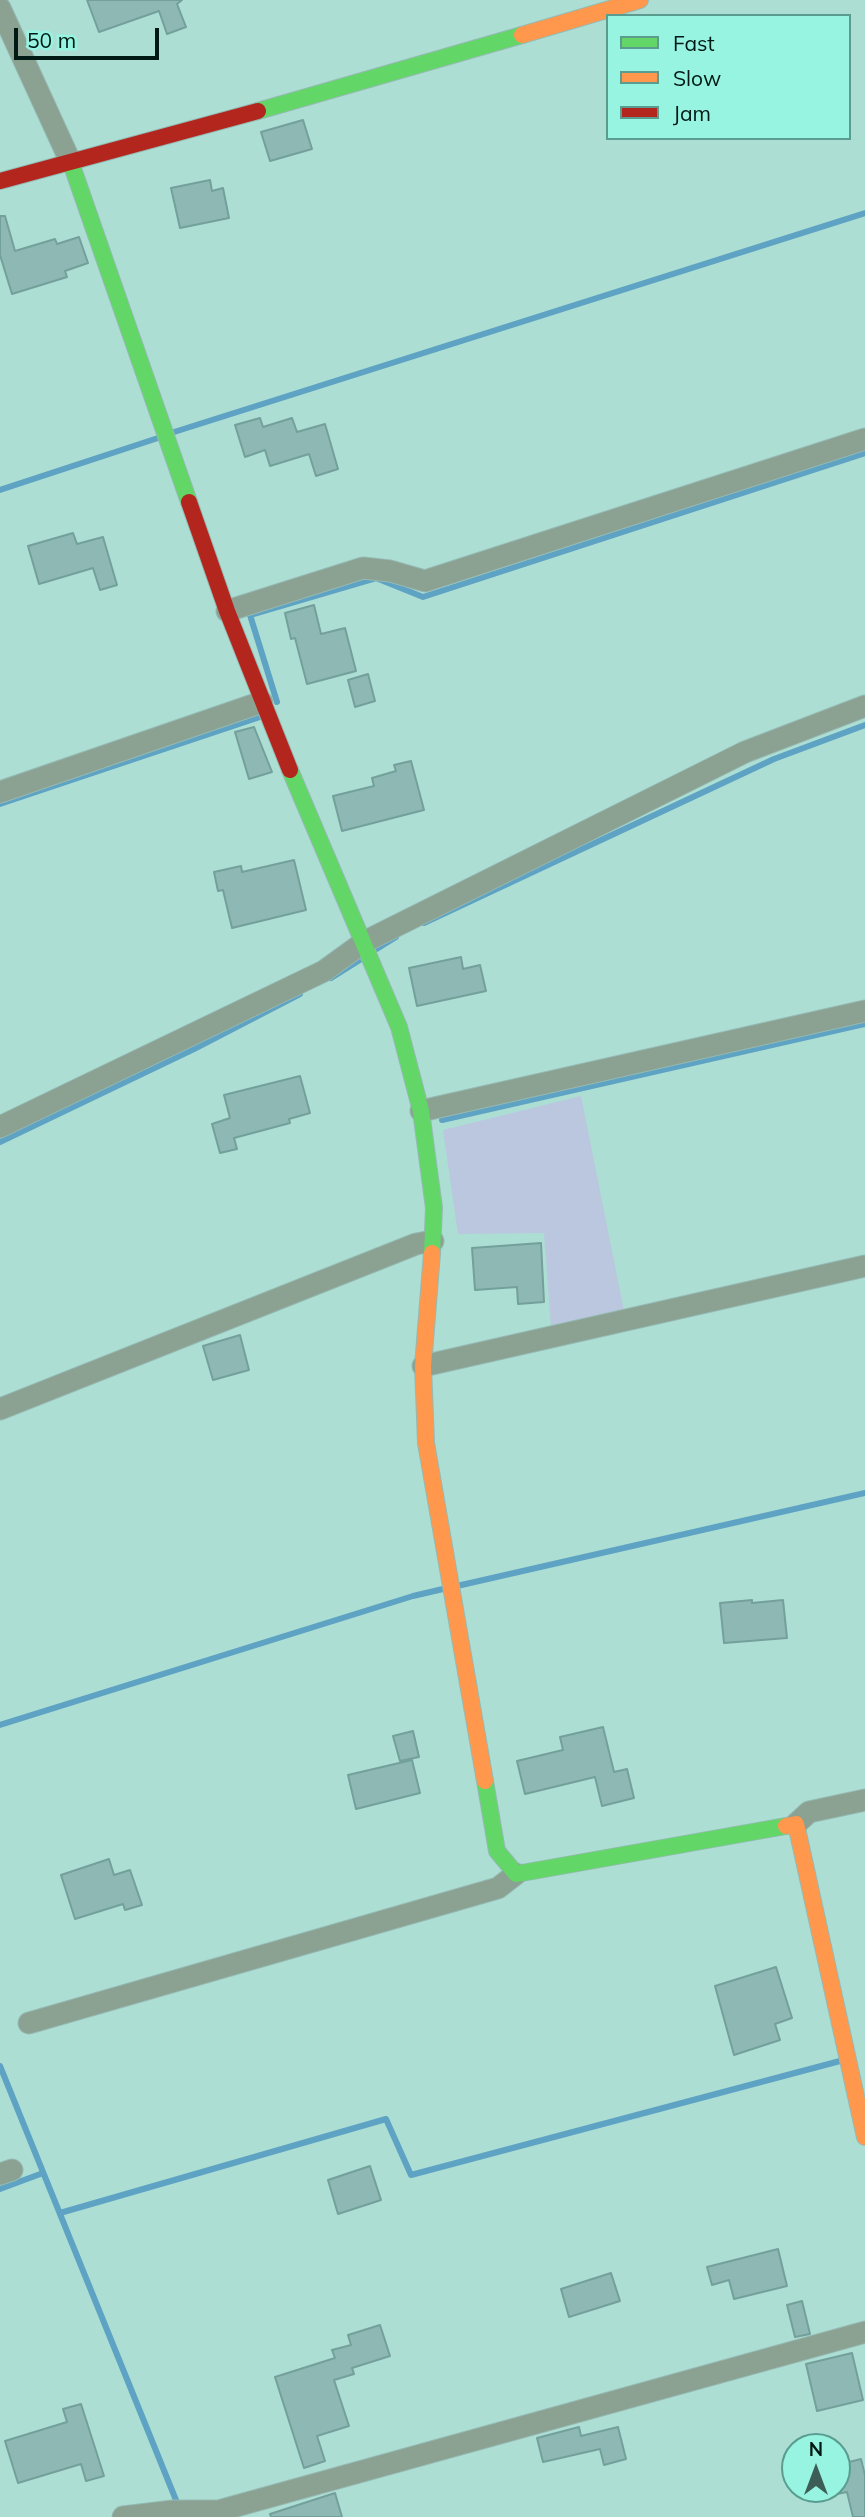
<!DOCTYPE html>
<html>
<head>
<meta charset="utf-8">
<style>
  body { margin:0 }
  #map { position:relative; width:865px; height:2517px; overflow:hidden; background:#acded4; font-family:Mulish,sans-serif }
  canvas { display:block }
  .legend { position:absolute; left:606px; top:14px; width:245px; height:126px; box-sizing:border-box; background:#96f4e1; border:2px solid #5a9c8f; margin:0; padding:9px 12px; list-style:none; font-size:21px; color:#001914 }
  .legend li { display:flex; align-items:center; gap:14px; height:35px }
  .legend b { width:35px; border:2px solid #5a9c8f }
  .north { position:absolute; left:781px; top:2433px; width:70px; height:70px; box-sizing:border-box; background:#96f4e1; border:2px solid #5a9c8f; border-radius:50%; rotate:0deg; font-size:19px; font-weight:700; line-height:28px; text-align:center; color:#001914 }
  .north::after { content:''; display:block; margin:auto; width:24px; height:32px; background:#3c5e57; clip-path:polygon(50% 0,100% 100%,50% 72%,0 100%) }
  .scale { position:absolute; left:14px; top:28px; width:145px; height:32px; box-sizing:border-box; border:4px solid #001914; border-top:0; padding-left:9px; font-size:21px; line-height:24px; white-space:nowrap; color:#001914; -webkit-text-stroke:5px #96f4e1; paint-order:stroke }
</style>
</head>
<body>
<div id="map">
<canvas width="865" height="2517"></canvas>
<ul class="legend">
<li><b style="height:9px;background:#63d668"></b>Fast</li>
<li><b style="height:9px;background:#ff974d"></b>Slow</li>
<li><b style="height:9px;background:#b3261e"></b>Jam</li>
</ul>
<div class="north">N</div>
<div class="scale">50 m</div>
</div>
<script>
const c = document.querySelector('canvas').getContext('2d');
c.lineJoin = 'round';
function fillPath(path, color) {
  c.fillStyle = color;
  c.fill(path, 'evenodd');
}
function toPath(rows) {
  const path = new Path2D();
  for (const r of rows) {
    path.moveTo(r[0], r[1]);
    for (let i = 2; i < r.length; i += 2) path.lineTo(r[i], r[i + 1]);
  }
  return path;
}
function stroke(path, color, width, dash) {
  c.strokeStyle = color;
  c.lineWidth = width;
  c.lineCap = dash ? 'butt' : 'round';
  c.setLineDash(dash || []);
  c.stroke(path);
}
fillPath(toPath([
  [581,1096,624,1311,551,1327,544,1233,458,1234,443,1130]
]), '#bac7de');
stroke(toPath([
  [171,433,865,213],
  [0,490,158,438],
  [277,702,250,615,376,578,423,597,865,453],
  [0,804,260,717],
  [424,923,774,759,865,725],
  [375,950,396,937],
  [331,978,363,958],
  [442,1120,865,1024],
  [0,1142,194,1049,300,994],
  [457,1586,865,1493],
  [0,1725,413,1596,443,1589],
  [0,2066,178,2505],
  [0,2189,43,2173],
  [60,2213,386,2119,411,2175,840,2061]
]), '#5ea3c3', 6);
const building = toPath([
  [87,0,182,0,177,4,186,27,167,34,159,11,99,32,87,0],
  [303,120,312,149,270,161,261,132,303,120],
  [210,180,212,191,223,188,229,218,180,228,171,188,210,180],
  [0,216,5,216,15,251,55,239,57,244,79,237,88,263,65,271,67,277,12,294,0,255,0,216],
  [260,418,263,427,292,418,297,432,325,424,338,469,316,476,309,454,270,466,265,450,245,457,235,425,260,418],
  [73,533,77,544,103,537,117,585,100,590,93,568,39,584,28,546,73,533],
  [314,605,321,634,345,628,356,671,307,684,295,638,291,639,285,613,314,605],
  [368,674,375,701,355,707,348,680,368,674],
  [254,727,272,772,249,779,235,732,254,727],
  [411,761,424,810,342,831,333,796,374,786,372,778,396,771,394,765,411,761],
  [294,860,306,910,232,928,223,890,218,891,214,872,241,866,242,872,294,860],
  [461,957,463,969,480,965,486,991,417,1006,409,968,461,957],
  [300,1076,310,1113,289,1119,290,1123,234,1138,237,1149,220,1153,212,1124,230,1118,224,1095,300,1076],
  [541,1243,544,1302,518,1304,517,1287,475,1290,472,1248,541,1243],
  [240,1335,249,1370,213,1380,203,1346,240,1335],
  [752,1600,752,1603,783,1600,787,1638,724,1643,720,1603,752,1600],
  [603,1727,614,1772,627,1769,634,1798,602,1806,595,1777,525,1794,517,1761,563,1750,560,1737,603,1727],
  [413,1731,419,1757,400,1761,393,1736,413,1731],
  [412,1760,420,1793,356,1809,348,1775,412,1760],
  [109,1859,114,1875,130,1870,142,1905,125,1910,123,1904,75,1919,61,1875,109,1859],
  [776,1967,792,2018,775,2024,780,2040,734,2055,715,1986,776,1967],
  [370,2166,381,2200,338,2214,328,2180,370,2166],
  [778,2249,787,2286,734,2299,729,2280,712,2285,707,2267,778,2249],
  [611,2273,620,2301,569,2317,561,2289,611,2273],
  [802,2301,810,2334,795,2337,787,2305,802,2301],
  [380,2325,390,2356,352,2368,354,2374,334,2380,349,2426,317,2436,325,2461,304,2468,275,2377,335,2358,332,2350,351,2345,348,2335,380,2325],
  [852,2353,863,2400,817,2411,806,2364,852,2353],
  [81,2404,104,2476,86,2481,81,2464,18,2483,5,2441,67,2422,63,2409,81,2404],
  [579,2427,581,2436,618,2427,626,2459,604,2465,600,2449,543,2462,537,2438,579,2427],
  [861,2459,865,2475,865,2517,853,2517,847,2492,837,2494,837,2465,861,2459],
  [335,2493,342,2517,271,2517,270,2514,335,2493]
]);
fillPath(building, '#8eb8b4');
stroke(building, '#74a09c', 2);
const street = toPath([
  [0,8,71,163],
  [227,611,363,568,390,571,425,581,865,439],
  [0,792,262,702],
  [421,1111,865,1011],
  [0,1127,324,971,364,942,745,752,865,706],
  [423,1366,865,1266],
  [0,1409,416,1244,433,1241],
  [796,1824,809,1812,865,1800],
  [29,2023,498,1888,516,1874],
  [0,2174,12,2170],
  [123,2517,173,2511,218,2511,865,2332]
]);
const fast = toPath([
  [258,111,522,35],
  [71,163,189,502],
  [290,770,399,1027,421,1111,434,1208,432,1253],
  [485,1781,497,1851,516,1874,786,1826]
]);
const slow = toPath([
  [522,35,640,0],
  [432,1253,423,1366,426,1443,485,1781],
  [786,1826,796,1824,865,2137]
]);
const jam = toPath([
  [0,181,258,111],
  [189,502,227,611,290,770]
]);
stroke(street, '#95bab3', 23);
stroke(fast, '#95bab3', 18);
stroke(slow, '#95bab3', 18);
stroke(jam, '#95bab3', 18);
stroke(street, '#8ba192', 21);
stroke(fast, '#63d668', 16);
stroke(slow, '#ff974d', 16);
stroke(jam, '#b3261e', 16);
</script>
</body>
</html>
